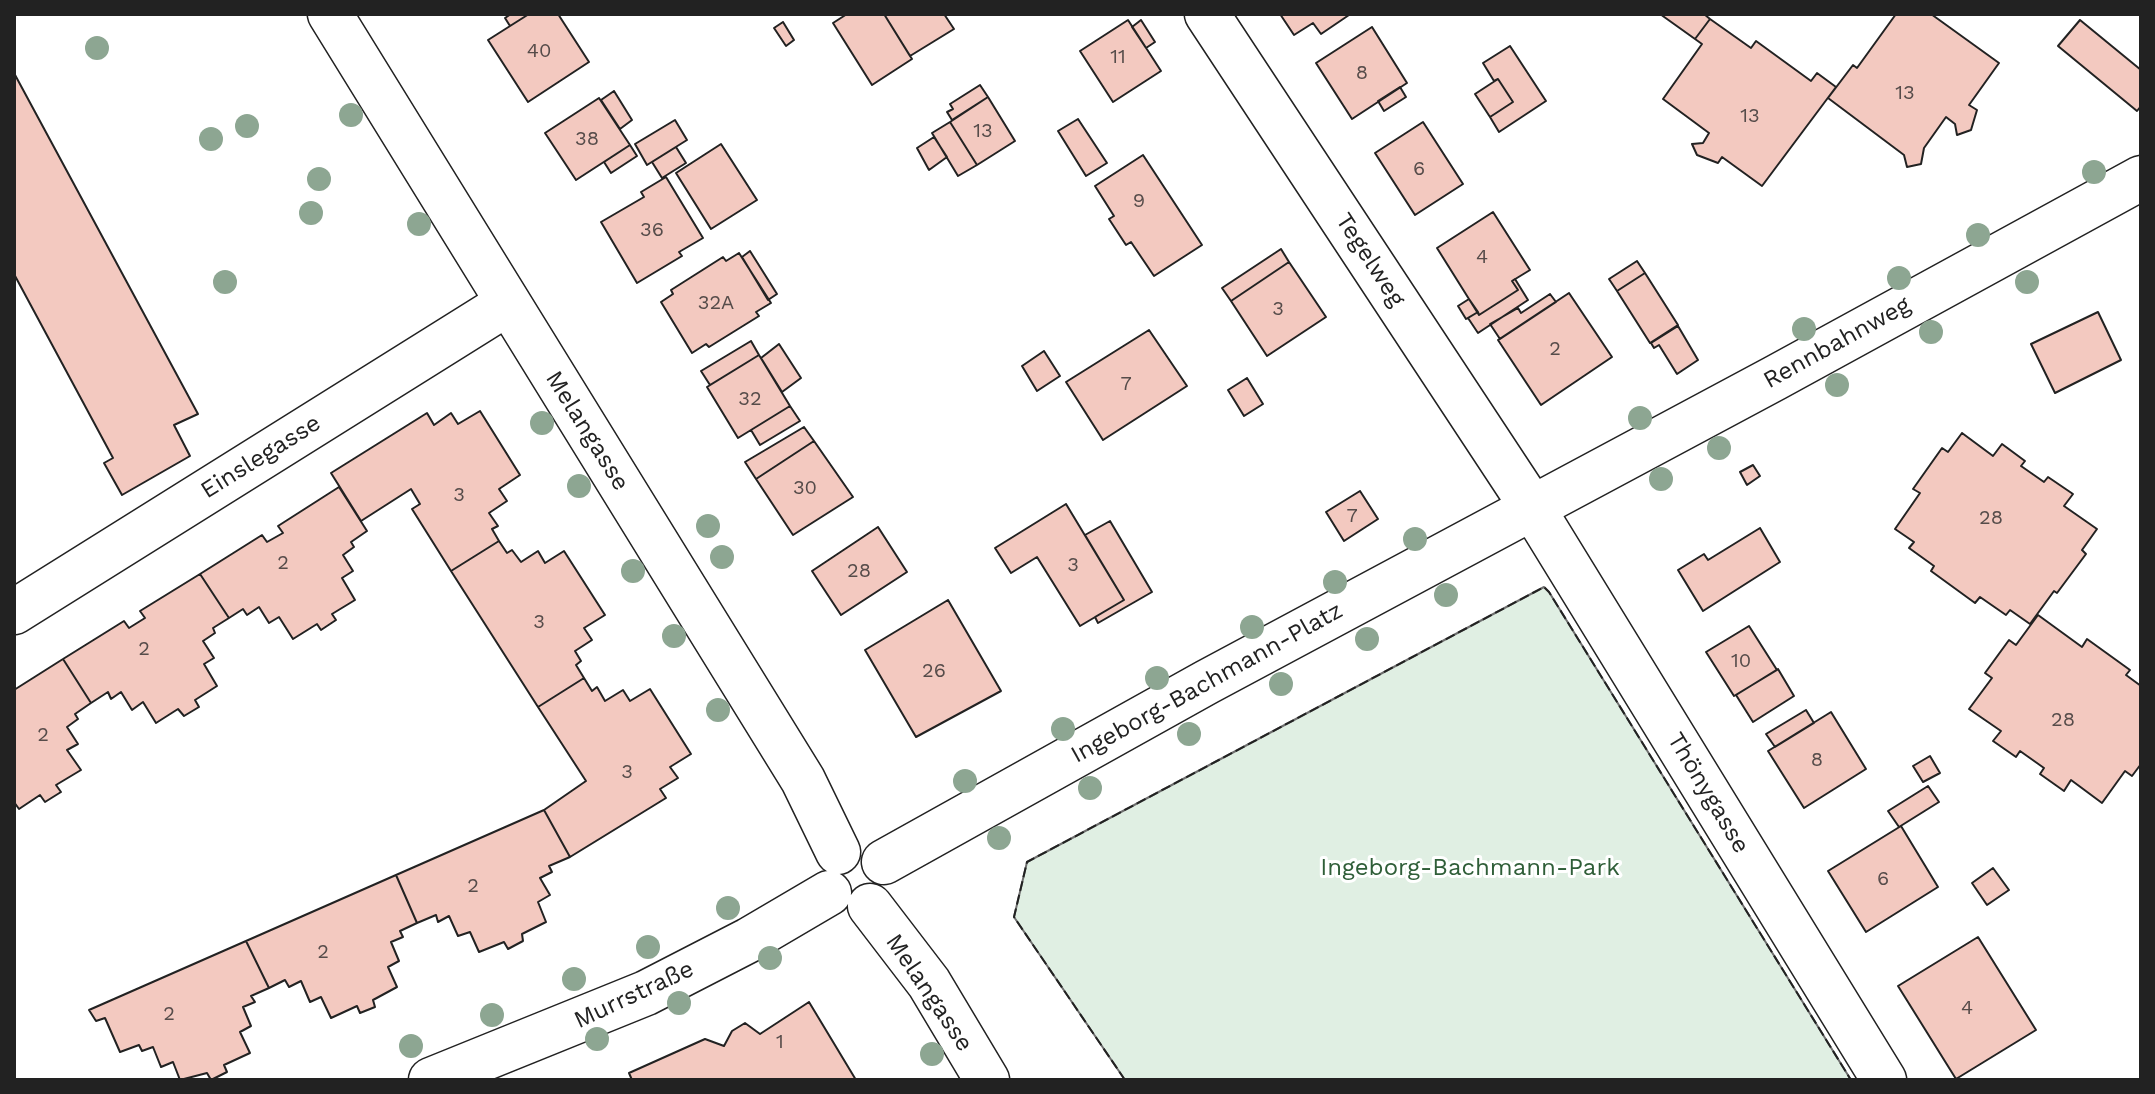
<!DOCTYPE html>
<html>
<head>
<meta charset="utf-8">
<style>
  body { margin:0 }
  #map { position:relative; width:2155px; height:1094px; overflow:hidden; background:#fff; font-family:"Work Sans",sans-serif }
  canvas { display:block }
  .frame { position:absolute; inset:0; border:16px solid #222; pointer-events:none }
</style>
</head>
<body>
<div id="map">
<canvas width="2155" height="1094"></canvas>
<div class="frame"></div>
</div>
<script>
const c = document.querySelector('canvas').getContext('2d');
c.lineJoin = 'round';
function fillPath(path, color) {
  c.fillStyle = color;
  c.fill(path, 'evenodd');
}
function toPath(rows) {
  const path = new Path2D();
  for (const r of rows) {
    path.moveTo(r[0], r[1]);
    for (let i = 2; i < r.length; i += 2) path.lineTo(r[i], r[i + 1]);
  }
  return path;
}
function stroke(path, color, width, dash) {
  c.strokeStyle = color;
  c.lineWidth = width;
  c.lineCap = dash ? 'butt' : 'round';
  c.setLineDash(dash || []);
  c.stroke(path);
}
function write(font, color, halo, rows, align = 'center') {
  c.font = font + ' "Work Sans",sans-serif';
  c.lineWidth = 6;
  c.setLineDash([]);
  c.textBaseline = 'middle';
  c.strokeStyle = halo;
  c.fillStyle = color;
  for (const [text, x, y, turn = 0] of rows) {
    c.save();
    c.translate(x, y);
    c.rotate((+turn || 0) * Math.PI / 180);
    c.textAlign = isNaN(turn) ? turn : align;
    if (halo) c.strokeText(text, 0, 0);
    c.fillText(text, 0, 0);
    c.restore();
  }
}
const green = toPath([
  [1544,587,1549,592,1851,1080,1125,1080,1014,917,1027,862,1544,587]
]);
fillPath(green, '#e0efe3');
stroke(green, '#6f6f6f', 2);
const building = toPath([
  [511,14,529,14,510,26,505,18,511,14],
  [529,14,558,14,589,62,528,102,488,40,529,14],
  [847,14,884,14,912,59,872,85,833,23,847,14],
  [884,14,944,14,954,29,910,56,884,14],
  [1280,14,1349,14,1349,15,1321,34,1313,23,1294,35,1280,14],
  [1660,14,1704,14,1710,19,1695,39,1660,14],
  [1896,14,1931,14,1999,63,1969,105,1977,110,1971,130,1957,135,1955,124,1946,117,1924,148,1921,164,1907,167,1904,155,1828,98,1853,65,1857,68,1896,14],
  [1710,19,1751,48,1756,41,1811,81,1817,73,1836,87,1762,186,1722,157,1718,163,1697,155,1692,144,1703,143,1709,133,1663,99,1702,44,1695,39,1710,19],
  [1128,20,1161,71,1113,102,1080,51,1128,20],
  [1141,20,1155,42,1146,48,1132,27,1141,20],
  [2080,20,2141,70,2141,106,2137,111,2058,46,2080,20],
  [783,22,794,40,786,46,774,28,783,22],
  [1372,27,1407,83,1352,119,1316,63,1372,27],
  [1510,46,1546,101,1499,132,1490,117,1513,102,1498,79,1494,81,1483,63,1510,46],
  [14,73,198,414,174,425,190,456,122,495,104,463,113,458,14,274,14,73],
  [1498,79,1513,102,1490,117,1475,94,1498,79],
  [980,85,988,97,952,120,947,112,953,109,950,104,980,85],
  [1400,87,1406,97,1384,111,1378,101,1400,87],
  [614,91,632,120,620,129,601,100,614,91],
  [988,97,1015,141,977,165,950,122,988,97],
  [599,98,630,145,576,180,545,133,599,98],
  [1078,119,1107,163,1086,176,1058,131,1078,119],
  [675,120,687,140,647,165,635,144,675,120],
  [950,122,977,165,958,176,932,133,950,122],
  [1423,122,1463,184,1415,215,1375,153,1423,122],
  [934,137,947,157,929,170,917,148,934,137],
  [721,144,757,200,711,229,676,173,721,144],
  [630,145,637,156,611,173,604,162,630,145],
  [676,147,686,163,662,178,652,162,676,147],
  [1143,155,1202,245,1154,276,1131,242,1126,245,1109,219,1114,216,1095,186,1143,155],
  [666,177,703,238,679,252,682,256,637,283,601,222,644,197,641,192,666,177],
  [1493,212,1530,270,1512,281,1518,290,1479,315,1437,248,1493,212],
  [1281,249,1289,262,1231,301,1222,288,1281,249],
  [750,251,777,294,768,300,742,257,750,251],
  [739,253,771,303,756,312,759,316,709,347,706,344,692,353,661,302,673,294,671,290,723,257,726,261,739,253],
  [1637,261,1645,273,1617,291,1609,279,1637,261],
  [1289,262,1326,317,1267,356,1231,301,1289,262],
  [1645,273,1678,325,1650,343,1617,291,1645,273],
  [1515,279,1528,300,1478,333,1468,318,1478,312,1479,315,1518,290,1512,281,1515,279],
  [1569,293,1612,357,1541,405,1498,340,1569,293],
  [1550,294,1556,302,1500,339,1490,324,1518,308,1521,313,1550,294],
  [1469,299,1478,312,1466,319,1458,306,1469,299],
  [2098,312,2121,360,2055,393,2031,344,2098,312],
  [1678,326,1698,360,1677,374,1659,345,1654,348,1651,343,1678,326],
  [1149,330,1187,386,1103,440,1066,382,1149,330],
  [751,341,759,355,710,385,701,371,751,341],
  [779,344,801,378,782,392,761,358,779,344],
  [1044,351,1060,376,1037,391,1022,366,1044,351],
  [759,355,790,406,738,438,707,387,759,355],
  [1247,378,1263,404,1244,416,1228,390,1247,378],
  [790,406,800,421,760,445,751,430,790,406],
  [480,411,520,475,499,489,507,501,489,513,498,526,492,529,499,541,451,571,412,509,420,504,411,489,361,521,331,473,427,413,434,425,451,413,458,424,480,411],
  [804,427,814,441,756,479,745,462,804,427],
  [1962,433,1993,456,2002,444,2025,461,2021,466,2044,482,2048,477,2073,494,2064,506,2097,529,2082,550,2086,554,2057,593,2054,591,2030,624,2010,610,2006,615,1980,597,1975,603,1931,571,1934,566,1909,548,1914,542,1895,529,1920,493,1913,489,1942,448,1948,452,1962,433],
  [814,441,853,497,793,535,756,479,814,441],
  [1753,465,1760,476,1747,485,1740,472,1753,465],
  [339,487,367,531,351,542,354,547,343,555,353,571,342,578,355,600,332,614,336,620,321,630,317,624,293,639,279,617,269,623,259,607,247,615,243,609,229,618,200,574,262,535,267,542,283,533,278,526,339,487],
  [1360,491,1378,519,1344,541,1326,512,1360,491],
  [1066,504,1124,600,1080,626,1037,557,1011,573,995,548,1066,504],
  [1110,521,1152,592,1098,623,1095,617,1124,600,1085,535,1110,521],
  [878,527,907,572,841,615,812,571,878,527],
  [1760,528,1780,562,1703,611,1678,570,1704,554,1708,560,1760,528],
  [499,541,507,553,512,550,521,562,538,551,545,563,564,551,605,615,584,628,592,640,575,651,581,661,576,665,584,678,538,707,451,571,499,541],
  [200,574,229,618,213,628,215,633,203,641,214,658,204,664,217,686,195,700,199,707,184,716,178,709,156,723,143,702,132,710,121,692,111,699,108,692,91,703,63,659,124,621,129,628,145,618,140,611,200,574],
  [948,600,1001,691,916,737,865,650,948,600],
  [2038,615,2082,647,2087,639,2130,670,2126,675,2141,686,2141,764,2132,776,2125,771,2102,803,2071,780,2064,791,2040,774,2044,768,2020,751,2016,757,1993,741,2001,731,1969,709,1992,678,1985,673,2009,640,2016,645,2038,615],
  [1749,626,1777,670,1734,696,1706,652,1749,626],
  [63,659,91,703,75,714,78,719,67,727,78,744,67,750,81,770,56,785,61,792,45,802,40,795,19,809,14,802,14,690,63,659],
  [1778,669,1794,696,1753,722,1736,695,1778,669],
  [584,678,592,691,597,687,605,701,623,690,630,701,650,689,691,754,670,767,678,778,660,789,666,798,570,857,544,810,586,781,538,707,584,678],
  [1806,710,1814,723,1775,747,1766,734,1806,710],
  [1831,712,1866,769,1804,808,1768,751,1831,712],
  [1930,756,1940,773,1923,782,1913,766,1930,756],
  [1928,786,1939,802,1899,827,1888,811,1928,786],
  [544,810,570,857,549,866,552,872,540,878,550,895,538,902,546,922,522,934,523,941,508,949,504,942,479,952,470,932,458,936,449,916,438,922,436,915,417,923,396,875,544,810],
  [1901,826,1938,887,1866,932,1828,871,1901,826],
  [1993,868,2009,890,1987,905,1972,883,1993,868],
  [396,875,417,923,400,931,403,937,391,942,399,961,388,967,397,987,373,1000,375,1007,360,1013,357,1006,331,1018,321,997,310,1002,301,981,289,987,285,980,269,988,246,941,396,875],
  [1978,937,2036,1030,1956,1079,1898,986,1978,937],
  [246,941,269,988,251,996,255,1002,243,1007,251,1026,240,1032,250,1053,224,1065,227,1072,211,1080,207,1073,180,1080,173,1062,161,1067,153,1047,142,1051,139,1045,120,1052,105,1018,96,1021,89,1010,246,941],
  [809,1002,856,1080,632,1080,629,1073,705,1039,724,1046,732,1031,745,1023,760,1034,809,1002]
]);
fillPath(building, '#f3c9c0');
stroke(building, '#222', 2);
const minor = toPath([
  [330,14,803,780,838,852],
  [1207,14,1532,507,1884,1080],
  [14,612,508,303],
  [884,862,1207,682,1775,378,2141,178],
  [870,906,929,983,987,1080],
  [431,1080,646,993,749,940,829,893]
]);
stroke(minor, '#222', 47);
stroke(minor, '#fff', 44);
stroke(toPath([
  [1125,1080,1014,917,1027,862,1544,587,1549,592,1851,1080]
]), '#222', 2, [10, 4]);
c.fillStyle = '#8da692';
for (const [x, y] of [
  [97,48],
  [351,115],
  [247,126],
  [211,139],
  [2094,172],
  [319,179],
  [311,213],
  [419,224],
  [1978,235],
  [1899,278],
  [225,282],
  [2027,282],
  [1804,329],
  [1931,332],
  [1837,385],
  [1640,418],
  [542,423],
  [1719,448],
  [1661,479],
  [579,486],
  [708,526],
  [1415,539],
  [722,557],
  [633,571],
  [1335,582],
  [1446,595],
  [1252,627],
  [674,636],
  [1367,639],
  [1157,678],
  [1281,684],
  [718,710],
  [1063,729],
  [1189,734],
  [965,781],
  [1090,788],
  [999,838],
  [728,908],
  [648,947],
  [770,958],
  [574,979],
  [679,1003],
  [492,1015],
  [597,1039],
  [411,1046],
  [932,1054]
]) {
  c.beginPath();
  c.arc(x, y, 12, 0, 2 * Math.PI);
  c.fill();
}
write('20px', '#564c4a', null, [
  ["40",539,51],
  ["11",1118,57],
  ["8",1362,73],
  ["13",1905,93],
  ["13",1750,116],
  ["13",983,131],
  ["38",587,139],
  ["6",1419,169],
  ["9",1139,201],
  ["36",652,230],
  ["4",1482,257],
  ["32A",716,303],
  ["3",1278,309],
  ["2",1555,349],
  ["7",1126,384],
  ["32",750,399],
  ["30",805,488],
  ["3",459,495],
  ["7",1352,516],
  ["28",1991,518],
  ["2",283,563],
  ["3",1073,565],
  ["28",859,571],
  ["3",539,622],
  ["2",144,649],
  ["10",1741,661],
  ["26",934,671],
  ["28",2063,720],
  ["2",43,735],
  ["8",1817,760],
  ["3",627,772],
  ["6",1883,879],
  ["2",473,886],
  ["2",323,952],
  ["4",1967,1008],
  ["2",169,1014],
  ["1",780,1042]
]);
write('24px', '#222', '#fff', [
  ["Tegelweg",1370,260,57],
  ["Rennbahnweg",1837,343,-29],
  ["Melangasse",587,431,58],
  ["Einslegasse",261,457,-32],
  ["Ingeborg-Bachmann-Platz",1207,683,-29],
  ["Thönygasse",1708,793,59],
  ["Melangasse",929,993,56],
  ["Murrstraße",634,995,-25]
]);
write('24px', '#2f5e38', '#fff', [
  ["Ingeborg-Bachmann-Park",1470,868]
]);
</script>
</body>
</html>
